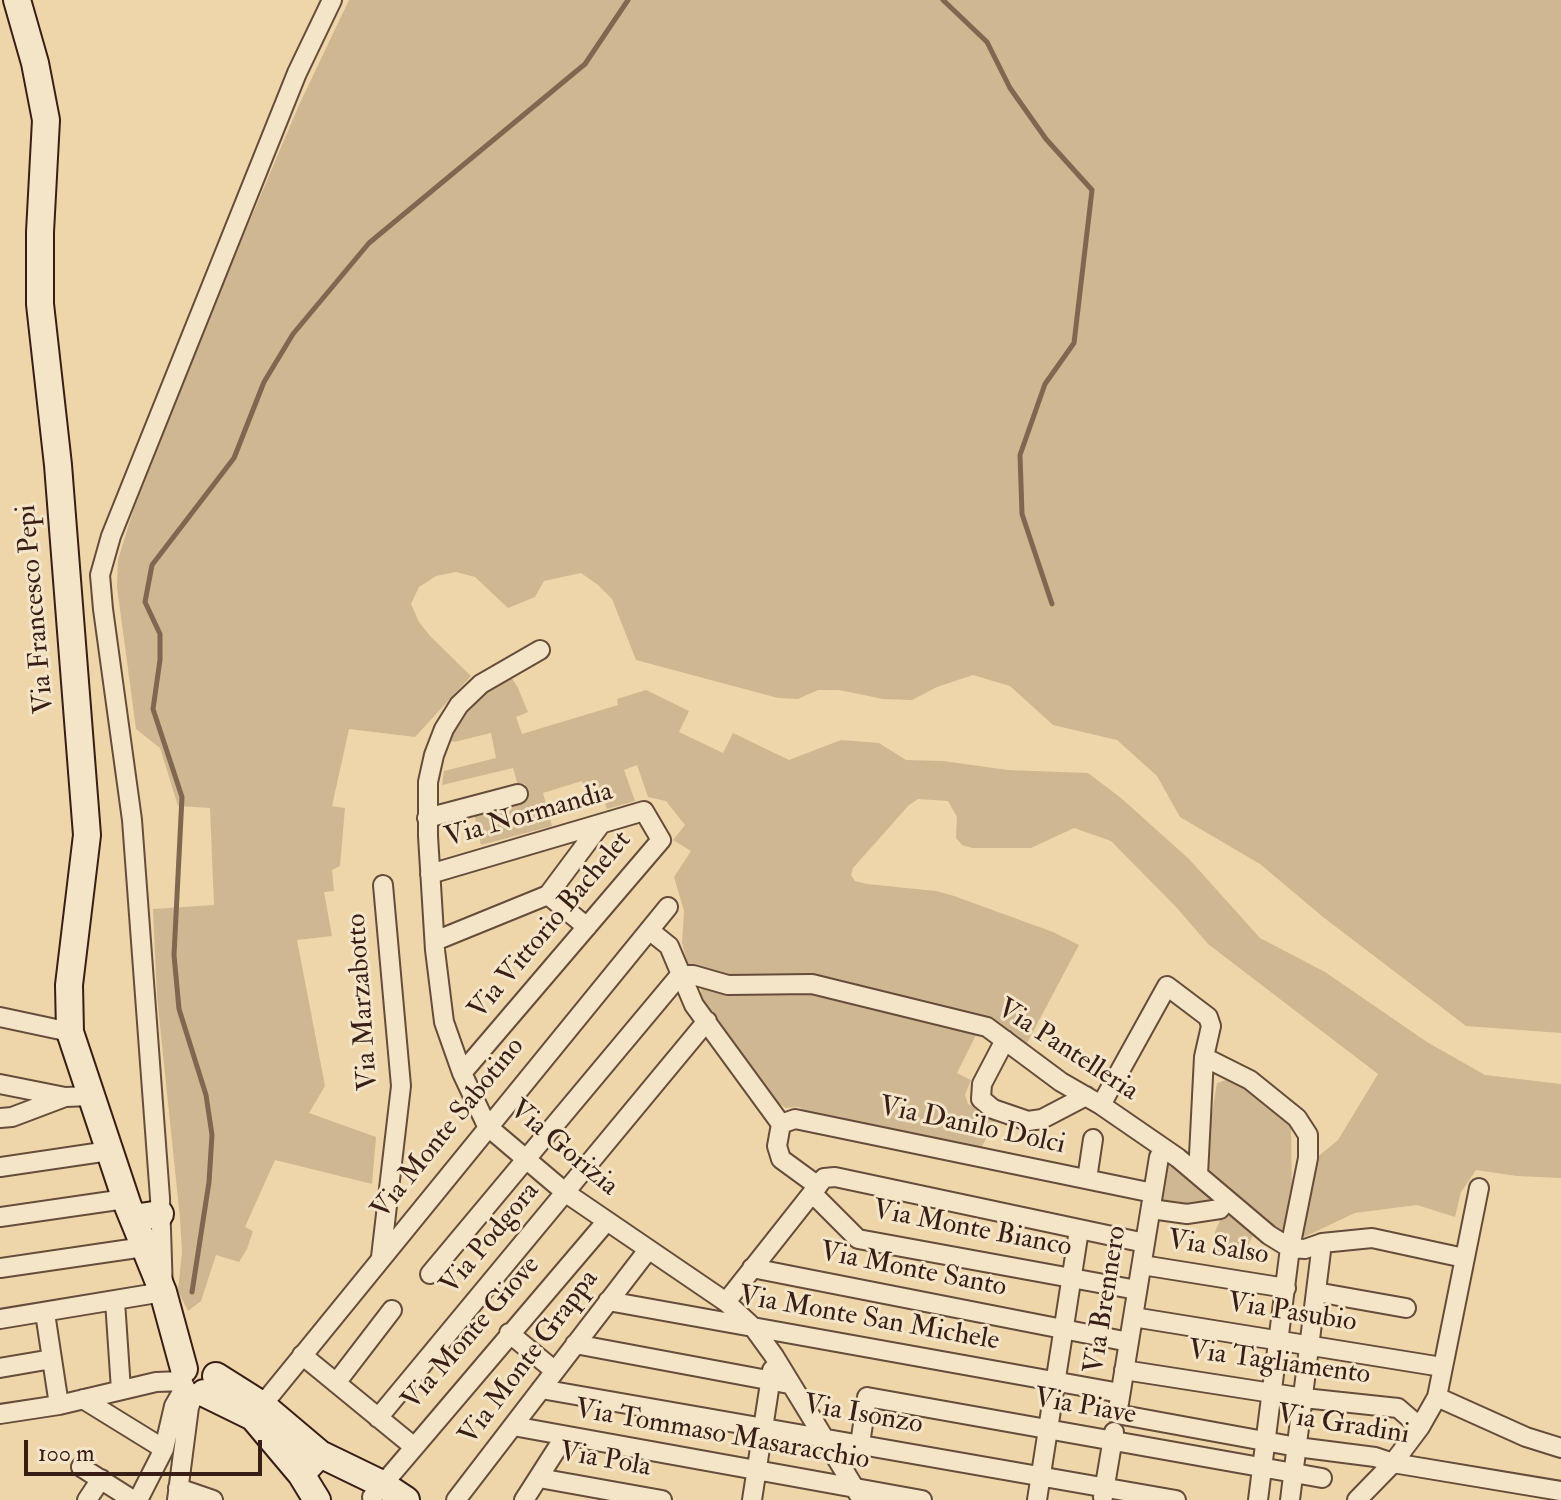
<!DOCTYPE html>
<html>
<head>
<meta charset="utf-8">
<style>
  body { margin:0 }
  #map { position:relative; width:1561px; height:1500px; overflow:hidden; background:#eed6aa; font-family:"IM FELL Double Pica",serif }
  canvas { display:block }
  .scale { position:absolute; left:24px; top:1440px; width:238px; height:36px; box-sizing:border-box; border:4px solid #381e15; border-top:0; padding-left:10px; font-size:24px; line-height:28px; white-space:nowrap; color:#381e15; -webkit-text-stroke:6px #f4e4c8; paint-order:stroke }
</style>
</head>
<body>
<div id="map">
<canvas width="1561" height="1500"></canvas>
<div class="scale">100 m</div>
</div>
<script>
const c = document.querySelector('canvas').getContext('2d');
c.lineJoin = 'round';
function fillPath(path, color) {
  c.fillStyle = color;
  c.fill(path, 'evenodd');
}
function toPath(rows) {
  const path = new Path2D();
  for (const r of rows) {
    path.moveTo(r[0], r[1]);
    for (let i = 2; i < r.length; i += 2) path.lineTo(r[i], r[i + 1]);
  }
  return path;
}
function stroke(path, color, width, dash) {
  c.strokeStyle = color;
  c.lineWidth = width;
  c.lineCap = dash ? 'butt' : 'round';
  c.setLineDash(dash || []);
  c.stroke(path);
}
function write(font, color, halo, rows, align = 'center') {
  c.font = font + ' "IM FELL Double Pica",serif';
  c.lineWidth = 6;
  c.setLineDash([]);
  c.textBaseline = 'middle';
  c.strokeStyle = halo;
  c.fillStyle = color;
  for (const [text, x, y, turn = 0] of rows) {
    c.save();
    c.translate(x, y);
    c.rotate((+turn || 0) * Math.PI / 180);
    c.textAlign = isNaN(turn) ? turn : align;
    if (halo) c.strokeText(text, 0, 0);
    c.fillText(text, 0, 0);
    c.restore();
  }
}
fillPath(toPath([
  [349,0,1561,0,1561,1033,1466,1026,1323,917,1260,864,1180,817,1157,776,1117,740,1053,725,1010,686,973,675,937,687,912,700,883,699,839,690,818,690,798,699,778,698,636,660,612,599,598,585,581,573,544,581,535,597,508,608,475,577,456,572,436,576,419,587,411,604,419,622,431,637,471,676,415,737,349,729,332,806,345,808,340,866,332,870,334,891,324,892,332,936,297,940,325,1086,309,1113,376,1137,372,1184,275,1160,245,1227,253,1231,247,1249,239,1262,216,1255,201,1301,188,1311,178,1291,182,1252,180,1218,157,997,153,909,214,905,210,808,178,806,160,748,136,729,117,587,118,560,133,511,214,305,299,105],
  [508,673,517,686,528,712,516,717,522,734,618,705,617,699,646,690,689,711,679,732,723,753,733,733,789,760,841,740,879,743,906,760,943,761,1008,770,1088,773,1121,798,1189,859,1260,938,1325,972,1427,1042,1485,1075,1561,1084,1561,1178,1517,1176,1476,1170,1461,1192,1455,1217,1417,1205,1355,1213,1300,1239,1315,1159,1338,1140,1378,1074,1208,944,1177,908,1111,841,1074,828,1031,848,972,848,962,845,956,838,957,817,948,801,918,799,909,805,853,868,851,875,855,881,867,884,936,891,954,896,1053,932,1079,945,1027,1043,973,1013,814,977,727,979,689,969,682,943,684,911,674,877,691,851,673,840,685,825,666,801,648,797,637,765,624,770,635,801,607,809,602,794,588,798,582,781,543,793,552,826,481,845,474,813,529,797,525,784,518,785,513,768,442,785,444,771,496,758,491,733,454,742,445,738,465,705],
  [701,985,814,989,977,1033,957,1073,971,1080,965,1095,968,1104,996,1119,979,1152,816,1118,799,1107,786,1108,772,1099,701,1006],
  [1226,1080,1240,1084,1291,1124,1292,1199,1286,1237,1216,1184,1203,1167,1217,1083],
  [1168,1159,1213,1196,1214,1202,1205,1206,1160,1204,1163,1166],
  [1230,1215,1254,1233,1243,1256,1212,1250,1215,1232,1220,1220]
]), '#cfb791');
stroke(toPath([
  [943,0,987,42,1010,88,1046,139,1092,190,1074,343,1045,384,1020,455,1022,514,1052,604],
  [192,1292,209,1182,212,1135,206,1095,179,1009,174,955,182,797,153,709,160,660,160,634,145,602,152,565,234,458,264,382,293,334,369,243,585,64,628,0]
]), '#806750', 5);
const street = toPath([
  [540,650,481,684,459,705,444,729,434,755,428,782,428,836,435,950,444,1022,462,1073,487,1126,566,1193,726,1302,753,1327,774,1356,862,1500],
  [427,818,518,794],
  [430,874,644,811,661,840,462,1073],
  [548,895,587,927],
  [649,930,669,946,694,1005,781,1124,777,1146,781,1159,818,1186],
  [435,941,548,895,601,824],
  [0,1017,70,1032],
  [1005,1040,982,1084,981,1099,993,1109,1028,1121,1042,1119,1086,1096],
  [0,1084,65,1097,91,1096],
  [1101,1105,1167,986,1208,1017,1211,1026,1204,1057,1250,1080,1297,1118,1308,1135,1308,1158,1290,1248,1258,1500],
  [0,1118,12,1117,65,1097],
  [781,1124,795,1119,1153,1193],
  [0,1167,109,1151],
  [1198,1175,1204,1057],
  [1087,1179,1093,1139],
  [813,1194,858,1239,1137,1290],
  [1151,1209,1187,1214,1220,1209,1226,1200],
  [0,1217,125,1199],
  [381,1257,401,1086,383,885],
  [1142,1265,1286,1288],
  [0,1268,144,1247],
  [752,1268,1129,1342],
  [430,1274,680,975,693,975,728,985,812,984,987,1027,1061,1082,1101,1105,1178,1158,1269,1235,1290,1248,1305,1249,1322,1243,1372,1238,1464,1258],
  [1316,1292,1406,1308],
  [115,1301,121,1390],
  [608,1301,1120,1393],
  [726,1302,824,1178,835,1177,1145,1243],
  [45,1313,59,1405],
  [1133,1317,1442,1367],
  [0,1319,163,1292,160,1198,132,820,103,609,100,575,111,536,297,73,332,0],
  [509,1333,555,1371],
  [575,1344,789,1384],
  [302,1355,413,1446],
  [0,1368,52,1359],
  [1124,1370,1304,1398,1398,1408,1420,1427],
  [336,1383,392,1310],
  [541,1389,1176,1500],
  [1437,1397,1526,1437,1561,1448],
  [83,1399,164,1449],
  [1119,1403,1159,1157],
  [0,1414,59,1405,156,1382,183,1381],
  [255,1414,668,907],
  [1117,1414,1297,1447,1375,1457,1393,1463,1561,1491],
  [378,1418,707,1021],
  [513,1426,922,1500],
  [860,1444,867,1397,1322,1478],
  [81,1467,133,1500],
  [539,1478,662,1500],
  [178,1488,213,1500],
  [372,1497,606,1222],
  [1103,1497,1114,1432],
  [87,1500,101,1479],
  [138,1500,164,1449,174,1406,185,1387],
  [177,1500,189,1407,195,1393],
  [456,1500,648,1250],
  [524,1500,565,1436],
  [752,1500,772,1370],
  [1037,1500,1079,1230],
  [1290,1500,1322,1243],
  [1357,1500,1393,1463,1420,1427,1437,1397,1479,1188]
]);
const secondary = toPath([
  [17,0,35,63,46,120,40,232,40,304,58,465,87,835,69,985,70,1032,128,1206,163,1292,184,1369],
  [133,1218,160,1214],
  [204,1393,253,1417,301,1474,320,1454,262,1405,216,1376],
  [320,1454,382,1484,406,1500],
  [301,1474,317,1500]
]);
stroke(street, '#664c3a', 22);
stroke(secondary, '#381e15', 30);
stroke(street, '#f4e4c8', 18);
stroke(secondary, '#f4e4c8', 26);
write('28px', '#381e15', '#f4e4c8', [
  ["Via Francesco Pepi",37,609,-95],
  ["Via Normandia",529,816,-16],
  ["Via Vittorio Bachelet",551,926,-50],
  ["Via Marzabotto",364,1002,-94],
  ["Via Pantelleria",1067,1051,33],
  ["Via Danilo Dolci",972,1127,12],
  ["Via Monte Sabotino",449,1129,-51],
  ["Via Gorizia",563,1149,40],
  ["Via Monte Bianco",972,1230,11],
  ["Via Podgora",491,1239,-50],
  ["Via Salso",1218,1249,9],
  ["Via Monte Santo",913,1271,11],
  ["Via Brennero",1107,1300,-81],
  ["Via Pasubio",1292,1314,9],
  ["Via Monte San Michele",869,1320,10],
  ["Via Monte Giove",472,1334,-49],
  ["Via Monte Grappa",530,1358,-53],
  ["Via Tagliamento",1279,1364,8],
  ["Via Piave",1085,1408,10],
  ["Via Isonzo",863,1416,10],
  ["Via Gradini",1343,1426,9],
  ["Via Tommaso Masaracchio",722,1436,10],
  ["Via Pola",605,1461,10]
]);
</script>
</body>
</html>
